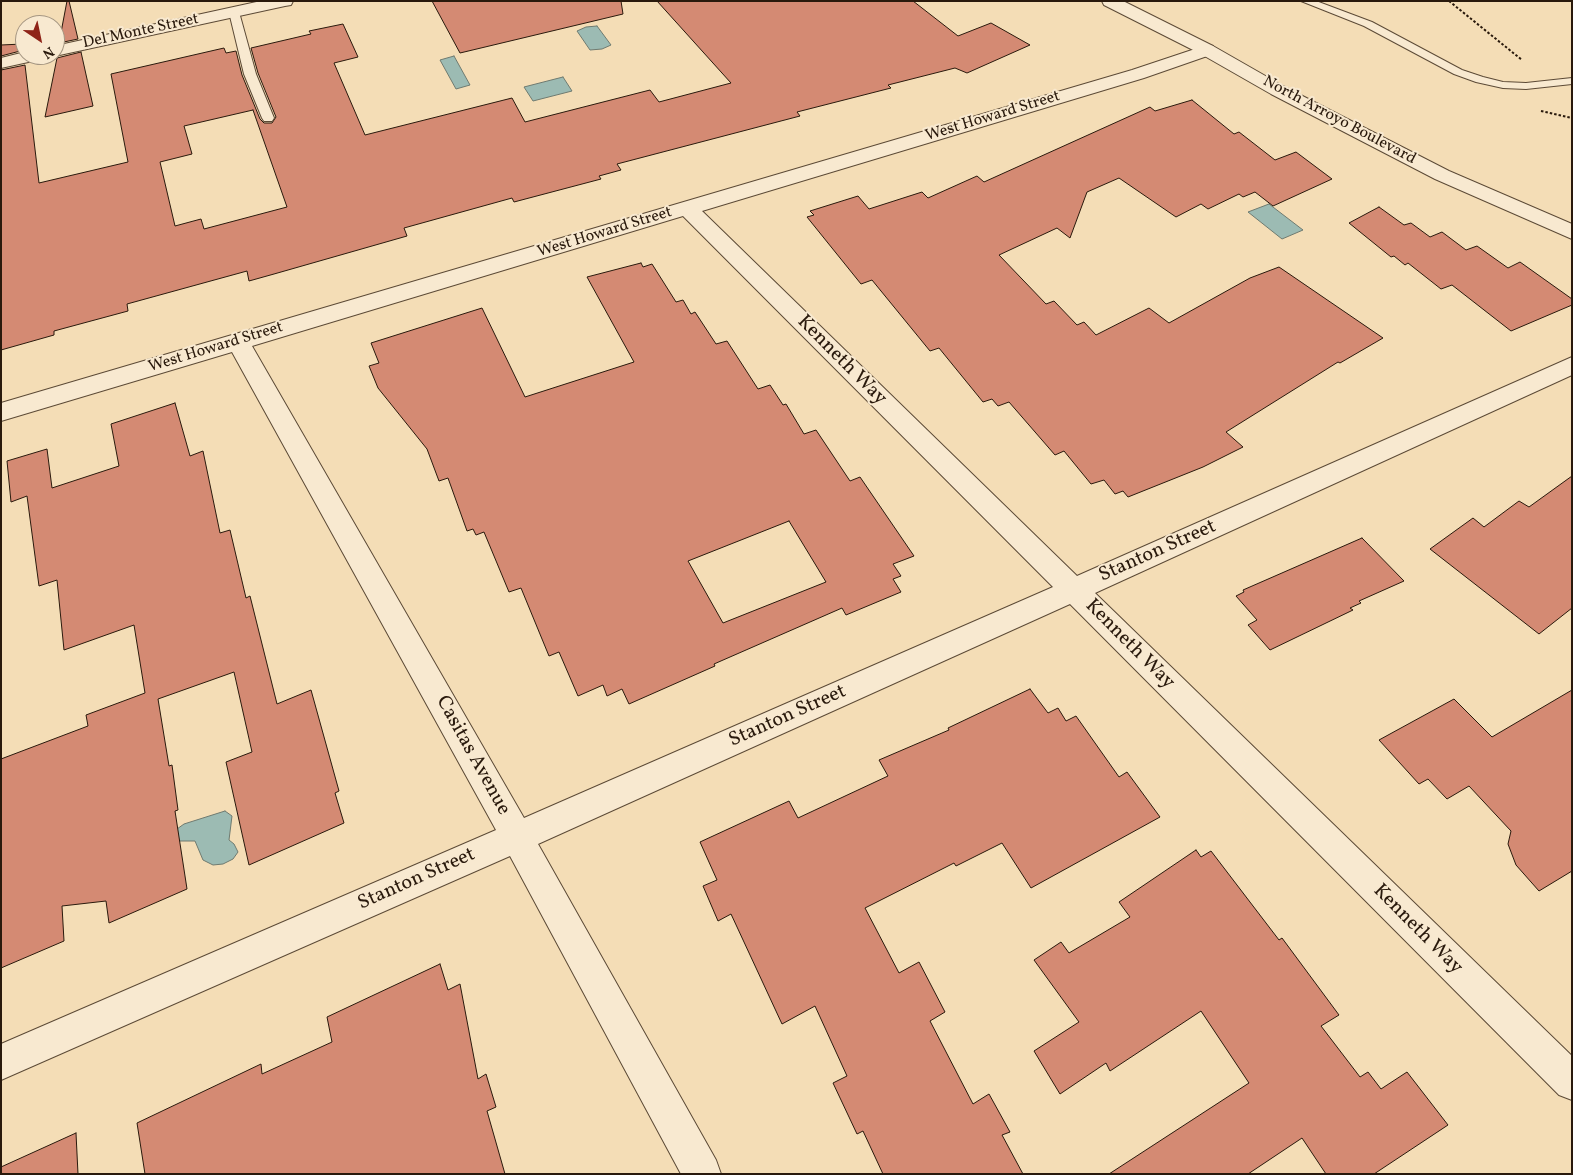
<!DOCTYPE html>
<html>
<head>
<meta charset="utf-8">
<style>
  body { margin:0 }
  #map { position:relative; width:1573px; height:1175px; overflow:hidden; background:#f4ddb6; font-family:Vollkorn,serif }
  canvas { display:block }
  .frame { position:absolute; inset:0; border:2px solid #29190c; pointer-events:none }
  .north { position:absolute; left:15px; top:15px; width:50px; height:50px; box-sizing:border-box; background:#f8e9d0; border:1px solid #a59682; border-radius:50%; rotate:146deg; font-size:14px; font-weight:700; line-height:20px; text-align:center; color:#29190c }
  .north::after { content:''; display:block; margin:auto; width:18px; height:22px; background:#8f2418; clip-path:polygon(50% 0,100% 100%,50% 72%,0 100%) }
</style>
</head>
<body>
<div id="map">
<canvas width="1573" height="1175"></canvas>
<div class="frame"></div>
<div class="north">N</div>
</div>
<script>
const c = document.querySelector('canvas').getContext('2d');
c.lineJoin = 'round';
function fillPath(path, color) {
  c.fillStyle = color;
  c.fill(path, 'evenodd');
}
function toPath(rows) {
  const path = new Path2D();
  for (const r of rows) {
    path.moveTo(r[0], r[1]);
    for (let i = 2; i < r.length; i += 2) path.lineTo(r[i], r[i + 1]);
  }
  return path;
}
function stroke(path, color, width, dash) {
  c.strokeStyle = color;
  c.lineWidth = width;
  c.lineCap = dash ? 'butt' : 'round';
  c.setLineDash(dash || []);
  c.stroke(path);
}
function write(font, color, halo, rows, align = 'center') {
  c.font = font + ' Vollkorn,serif';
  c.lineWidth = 4;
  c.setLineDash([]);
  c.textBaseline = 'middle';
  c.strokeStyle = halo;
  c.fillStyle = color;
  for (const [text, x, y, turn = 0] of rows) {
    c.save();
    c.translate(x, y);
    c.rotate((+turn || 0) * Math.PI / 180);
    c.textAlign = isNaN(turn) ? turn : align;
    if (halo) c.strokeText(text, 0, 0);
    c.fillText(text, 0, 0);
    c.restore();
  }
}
const water = toPath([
  [597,26,611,45,602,49,590,50,577,31,586,27,597,26],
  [454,56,470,85,456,89,440,60,454,56],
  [563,77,572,91,533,101,524,87,563,77],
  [1269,204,1303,230,1282,239,1248,212,1269,204],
  [225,811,232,816,229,840,234,844,238,852,233,859,223,864,213,865,203,860,195,841,176,841,177,829,184,824,225,811]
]);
fillPath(water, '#9cbbb3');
stroke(water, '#6e7a70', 1);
const building = toPath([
  [67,1,69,1,78,39,59,43,67,1],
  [432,1,621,1,623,14,460,53,432,1],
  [657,1,913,1,958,36,991,23,1030,45,967,73,955,68,888,85,891,88,797,112,800,116,617,164,621,170,599,176,601,179,514,202,512,198,404,228,407,236,274,274,249,281,247,271,127,304,128,311,54,331,54,335,1,350,1,70,25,65,39,183,128,162,111,74,224,48,226,53,236,51,242,75,260,119,264,123,272,123,276,117,258,73,251,48,311,34,309,31,343,24,358,57,334,63,365,135,512,98,525,122,650,90,659,102,731,83,657,1],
  [253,110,287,207,204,229,201,219,175,226,160,162,192,154,184,126,253,110],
  [23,44,24,50,1,56,1,45,23,44],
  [81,52,93,106,45,117,57,58,81,52],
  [1192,100,1234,134,1239,132,1275,160,1296,152,1332,179,1273,206,1255,192,1243,197,1239,194,1208,209,1201,204,1176,217,1119,178,1087,192,1070,238,1057,228,999,255,1046,304,1054,301,1077,325,1084,322,1096,335,1149,308,1169,323,1250,278,1279,267,1383,338,1340,363,1338,362,1226,432,1243,447,1203,467,1128,497,1123,491,1115,494,1104,480,1091,484,1064,451,1055,455,1009,402,998,406,992,399,983,402,939,348,930,351,872,280,861,284,807,217,814,215,810,211,858,196,869,209,922,192,928,198,977,176,984,182,1150,107,1155,111,1192,100],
  [1379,207,1404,225,1411,223,1430,237,1442,232,1466,250,1477,246,1508,268,1520,262,1572,299,1572,305,1511,331,1452,285,1441,289,1408,263,1405,265,1394,256,1391,257,1349,223,1379,207],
  [641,263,643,267,652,264,676,302,683,300,691,314,695,312,716,344,727,341,758,389,770,385,783,405,786,404,804,434,816,430,850,481,860,477,914,556,893,564,901,576,893,579,901,592,846,615,842,608,714,664,715,666,629,704,622,689,607,696,603,685,578,696,559,652,549,656,521,588,509,592,484,532,476,535,473,529,467,531,448,478,439,481,427,449,378,388,369,366,379,363,371,343,482,308,525,397,634,362,587,277,641,263],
  [789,521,826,582,723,623,688,561,789,521],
  [175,403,190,456,203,451,220,533,230,530,246,598,250,596,277,704,311,690,339,791,335,793,344,823,249,865,226,762,252,752,234,672,158,699,169,766,172,765,178,810,175,811,187,889,109,923,106,901,62,906,64,941,1,968,1,759,88,726,86,715,145,693,134,625,64,650,57,580,39,586,27,496,11,502,7,461,47,449,52,488,119,466,111,424,175,403],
  [1572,476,1572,608,1539,634,1430,549,1473,518,1484,527,1519,501,1529,507,1572,476],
  [1362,538,1404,581,1359,601,1361,603,1350,608,1353,610,1270,650,1248,625,1257,620,1236,596,1244,592,1243,590,1362,538],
  [1030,689,1048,713,1058,708,1066,721,1076,716,1119,777,1127,772,1160,817,1031,888,1002,843,956,866,954,863,865,908,899,973,919,962,945,1012,930,1021,973,1104,989,1094,1010,1132,1002,1135,1023,1174,883,1174,863,1131,857,1134,833,1083,847,1076,815,1006,782,1024,731,914,718,921,703,886,717,880,700,842,789,801,798,818,888,776,879,760,949,730,948,728,1030,689],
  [1572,690,1572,871,1539,891,1516,865,1508,844,1511,831,1469,786,1447,799,1428,779,1419,784,1379,740,1454,699,1492,737,1572,690],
  [1196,850,1201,857,1211,851,1279,940,1282,938,1339,1015,1321,1026,1360,1077,1368,1072,1381,1089,1407,1072,1448,1125,1374,1174,1326,1174,1302,1138,1248,1174,1109,1174,1249,1083,1201,1011,1110,1071,1106,1063,1060,1094,1034,1051,1079,1022,1034,960,1061,942,1069,953,1130,917,1119,902,1196,850],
  [440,964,448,990,460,984,478,1079,486,1074,496,1107,487,1111,505,1174,145,1174,137,1123,261,1064,262,1074,332,1042,327,1017,440,964],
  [76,1133,78,1174,1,1174,1,1167,76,1133]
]);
fillPath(building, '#d48a73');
stroke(building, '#29190c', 1);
const service = toPath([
  [1301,1,1316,1,1372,22,1462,70,1483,77,1503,82,1526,83,1572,78,1572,84,1526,89,1503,88,1476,82,1454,74,1364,26,1301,1],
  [234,9,239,12,256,74,274,118,272,121,264,121,262,118,244,74,229,12,234,9]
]);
const minor = toPath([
  [261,1,293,1,291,5,285,6,55,56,50,55,55,55,55,46,261,1],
  [1207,45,1213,46,1216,50,1213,54,1144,78,702,211,1077,576,1572,357,1572,375,1095,593,1572,1056,1572,1100,1559,1095,1070,604,538,844,716,1160,721,1174,681,1174,510,856,1,1080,1,1044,496,830,232,352,1,421,1,403,1132,70,1207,45],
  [683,216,1053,587,524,818,252,346,683,216],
  [25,52,25,55,45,55,42,59,1,68,1,58,25,52]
]);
const tertiary = toPath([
  [1102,1,1123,1,1213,46,1283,86,1449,171,1572,224,1572,239,1435,179,1271,94,1201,54,1104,5,1102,1]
]);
stroke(service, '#5c4a36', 2);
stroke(minor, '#5c4a36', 2);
stroke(tertiary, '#5c4a36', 2);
stroke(toPath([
  [1449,1,1522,60],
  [1541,111,1572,118]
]), '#29190c', 2, [2.5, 2]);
fillPath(service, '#f8e9d0');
fillPath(minor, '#f8e9d0');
fillPath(tertiary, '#f8e9d0');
write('16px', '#29190c', '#f8e9d0', [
  ["Del Monte Street",141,32,-12],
  ["West Howard Street",993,117,-17],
  ["North Arroyo Boulevard",1339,121,28],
  ["West Howard Street",605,233,-17],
  ["West Howard Street",216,348,-17]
]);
write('20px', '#29190c', '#f8e9d0', [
  ["Kenneth Way",841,361,45],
  ["Stanton Street",1158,552,-24],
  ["Kenneth Way",1129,645,45],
  ["Stanton Street",788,717,-24],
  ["Casitas Avenue",472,756,61],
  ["Stanton Street",417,880,-24],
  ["Kenneth Way",1417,930,45]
]);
</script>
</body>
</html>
